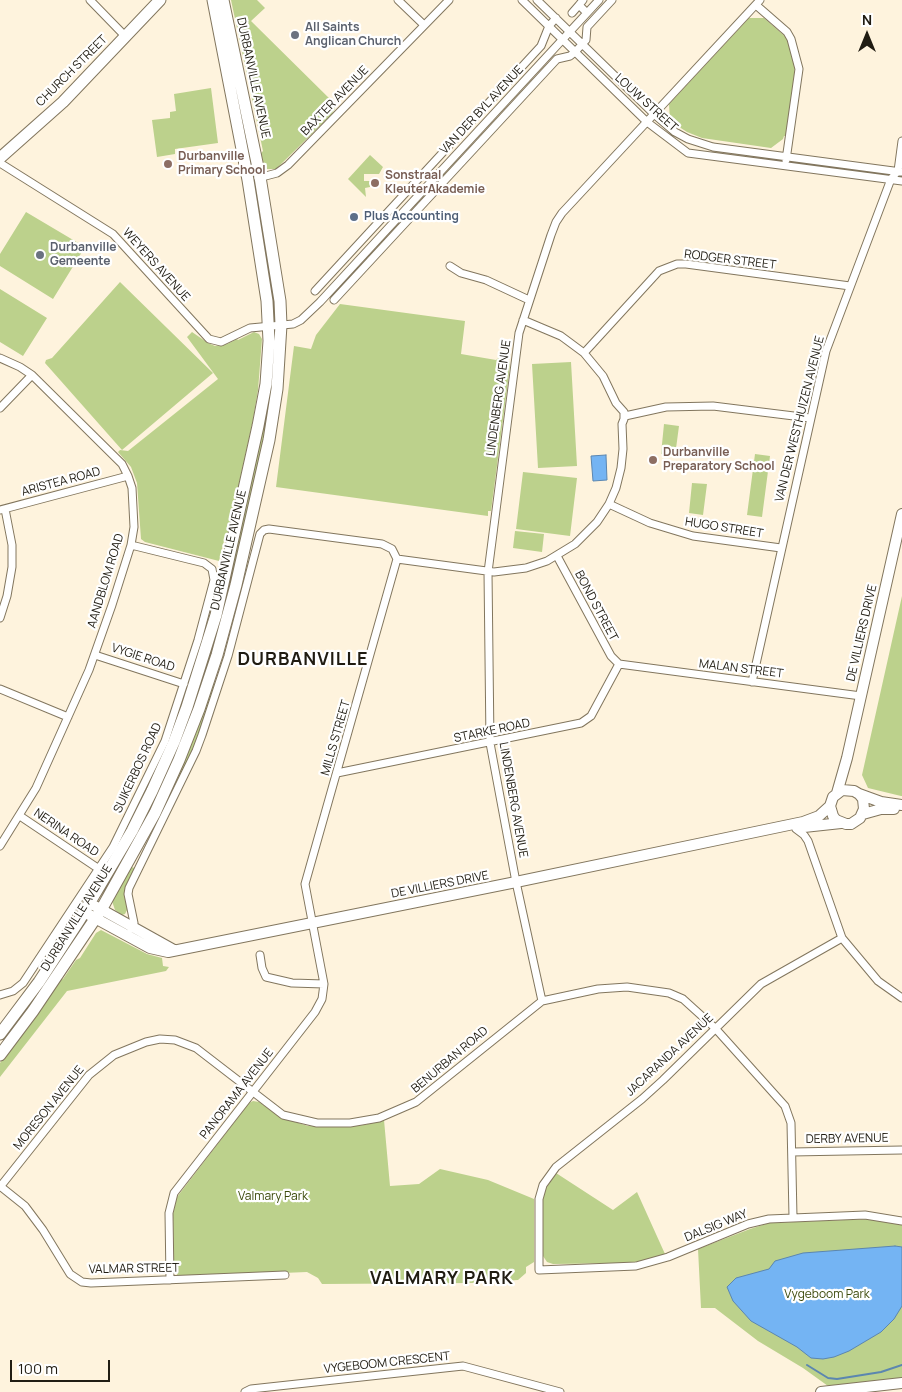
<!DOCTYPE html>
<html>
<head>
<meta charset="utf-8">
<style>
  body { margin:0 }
  #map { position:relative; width:902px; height:1392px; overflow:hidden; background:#fef3dd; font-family:Manrope,sans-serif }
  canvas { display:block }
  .north { position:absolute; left:842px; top:10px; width:50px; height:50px; -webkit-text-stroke:4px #fff; paint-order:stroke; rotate:0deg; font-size:14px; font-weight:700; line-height:20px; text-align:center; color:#201c12 }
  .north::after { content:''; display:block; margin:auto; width:18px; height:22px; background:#201c12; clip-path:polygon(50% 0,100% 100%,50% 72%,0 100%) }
  .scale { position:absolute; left:10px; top:1360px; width:100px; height:22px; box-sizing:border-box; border:2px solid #201c12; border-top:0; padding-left:6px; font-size:15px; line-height:18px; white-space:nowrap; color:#201c12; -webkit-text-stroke:4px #fff; paint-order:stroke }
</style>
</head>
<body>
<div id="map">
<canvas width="902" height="1392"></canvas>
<div class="north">N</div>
<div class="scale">100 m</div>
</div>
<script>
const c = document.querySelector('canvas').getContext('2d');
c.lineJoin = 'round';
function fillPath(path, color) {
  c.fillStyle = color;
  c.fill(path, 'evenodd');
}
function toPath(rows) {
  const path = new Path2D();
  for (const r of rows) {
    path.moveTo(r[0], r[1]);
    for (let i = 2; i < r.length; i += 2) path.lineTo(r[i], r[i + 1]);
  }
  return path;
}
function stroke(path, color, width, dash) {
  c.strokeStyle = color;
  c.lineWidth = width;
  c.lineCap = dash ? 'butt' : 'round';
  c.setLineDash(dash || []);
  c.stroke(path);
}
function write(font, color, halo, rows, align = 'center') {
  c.font = font + ' Manrope,sans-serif';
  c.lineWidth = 4.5;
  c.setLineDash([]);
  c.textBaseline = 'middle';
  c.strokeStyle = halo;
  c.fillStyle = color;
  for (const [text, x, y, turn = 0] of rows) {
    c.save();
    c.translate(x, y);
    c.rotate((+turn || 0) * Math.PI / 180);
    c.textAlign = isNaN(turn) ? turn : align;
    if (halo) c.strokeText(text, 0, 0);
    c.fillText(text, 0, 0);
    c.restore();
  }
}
fillPath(toPath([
  [231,0,257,0,265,8,251,21,335,104,335,109,331,115,276,169,267,169,262,164,260,154,263,151],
  [749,18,764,18,787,38,795,68,786,136,784,136,783,139,771,148,702,138,687,132,670,121,669,104],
  [211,88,218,143,175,149,175,154,157,157,152,120,170,118,170,112,176,111,174,94],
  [370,155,383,167,379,174,364,174,364,181,370,181,370,187,365,188,366,197,348,179],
  [26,212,85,247,53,299,0,266,0,254],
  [120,282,213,373,122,450,45,363,46,360,52,358],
  [0,289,47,318,23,356,0,342],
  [340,304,465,321,461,354,496,360,502,355,510,362,509,374,491,511,488,511,488,516,276,487,294,346,311,349,316,335],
  [192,332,208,343,215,346,227,344,237,339,238,340,254,332,259,334,262,339,258,390,253,420,227,539,224,541,219,561,145,542,141,539,137,483,131,467,118,452,120,450,128,451,218,379,187,337],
  [571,362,577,466,538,468,532,364],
  [272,386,273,386,267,422,229,593,212,658,174,760,171,759,178,743],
  [664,424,679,426,675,456,661,454],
  [755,454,770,456,762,517,747,515],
  [523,472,577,478,570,536,516,529],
  [692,483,707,484,703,515,689,513],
  [515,531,544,534,542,552,513,548],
  [902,596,902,796,901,796,868,788,862,775],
  [214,683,215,683,194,747,170,795,169,794],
  [131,867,135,868,125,889,124,896,128,908,125,914,122,915,115,910,112,901],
  [101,930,147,954,162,958,163,966,169,967,166,971,67,991,0,1077,0,1063,60,980,63,979,76,960,80,958,96,933],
  [253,1101,259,1102,282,1118,308,1126,340,1127,364,1125,384,1120,390,1186,419,1184,440,1169,488,1180,534,1199,534,1262,526,1267,526,1273,518,1280,472,1283,322,1284,318,1278,307,1272,184,1277,178,1276,174,1270,173,1214,177,1197,249,1103],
  [556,1173,613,1210,637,1192,665,1254,646,1260,629,1263,553,1264,547,1262,543,1256,541,1208,545,1190],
  [870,1219,889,1221,902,1225,902,1378,828,1386,803,1368,758,1341,715,1308,701,1308,698,1249,750,1229,769,1223]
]), '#bcd18c');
const water = toPath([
  [606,455,607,480,593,481,591,456,606,455],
  [895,1246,902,1247,902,1306,894,1319,881,1332,849,1351,834,1357,823,1359,811,1358,797,1347,751,1321,733,1301,727,1287,736,1278,769,1269,775,1261,803,1253,895,1246]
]);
fillPath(water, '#74b4f3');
stroke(water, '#5b86b0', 1);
stroke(toPath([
  [807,1365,828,1378,837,1379,881,1372,902,1365]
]), '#5b86b0', 2);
const street = toPath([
  [90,0,126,37],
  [398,0,424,25],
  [522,0,647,122,688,153,902,181],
  [537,0,654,114,675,132,688,139,713,147,901,172],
  [583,0,579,5,587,13],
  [756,5,787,32,791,39,799,69,786,160],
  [572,13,579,5],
  [0,163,113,234,209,339,221,342,250,328,293,324,301,320,320,302,599,0],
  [258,178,277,173,288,165,449,0],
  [450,266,461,273,486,280,529,300],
  [315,291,541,46,549,26,556,18],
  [334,300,557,59,570,56,575,52,586,40,587,27,612,0],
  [584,353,659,271,677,264,686,264,850,286],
  [0,358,20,367,32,375,122,464,128,476,132,488,134,527,131,545,112,605,89,670,36,788,0,846],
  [0,408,32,375],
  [625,416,666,407,713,406,810,418],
  [609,504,650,523,693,536,781,548],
  [0,510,128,476],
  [557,556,611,656,619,664],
  [397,559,494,572,526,568,547,561,575,544,597,522,609,504,616,488,621,468,623,449,622,424,624,419,624,412,616,403,603,376,584,353,561,336,523,320],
  [0,618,7,596,12,567,12,545,5,509],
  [95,655,184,684],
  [619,664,861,696],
  [752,682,826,351,891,179,898,171,902,141],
  [0,689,68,717],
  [337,773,581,723,591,716,619,664],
  [20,816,99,869],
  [796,829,804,835,808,841,842,938,878,981,902,998],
  [131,929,134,923,128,894,129,888,196,751,202,735,228,656,260,534,264,530,269,529,382,544,392,549,397,559],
  [842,938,761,984,663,1080,642,1099,556,1167,543,1185,539,1199,539,1270,636,1266,668,1257,748,1224,769,1219,865,1215,902,1221],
  [260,955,262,968,266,977,292,983,324,984],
  [0,995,13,991,23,983,113,847,165,741,198,640,214,580,212,569,204,563,131,545],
  [542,1001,516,882,490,743,488,572,519,333,551,235,556,222,562,213,760,0],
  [792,1152,902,1150],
  [0,1186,25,1206,43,1230,70,1274,82,1282,91,1283,285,1275],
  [0,1187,89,1075,114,1055,146,1042,160,1039,175,1040,196,1048,283,1115,317,1123,350,1123,379,1118,416,1102,542,1001,598,989,627,987,669,993,683,999,715,1028,785,1106,791,1123,793,1217],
  [170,1280,169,1213,174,1193,315,1012,322,999,324,984,305,884,397,559],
  [245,1392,251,1389,463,1366,560,1392]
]);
const secondary = toPath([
  [837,793,847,758,902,514],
  [859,794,881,802,902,805],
  [863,814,881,809,894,809],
  [804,827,841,823],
  [95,906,174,950],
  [84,912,150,948,168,952,516,882,803,822,819,816,830,806,833,797,842,790,854,791,859,794,863,799,864,809,860,818,851,824,846,824,836,820,833,816,830,806],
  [821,1392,902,1383]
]);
const primary = toPath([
  [0,158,63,102,160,0],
  [0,1034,39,982,80,919,132,831,152,791,174,742,187,707,216,615,258,426,266,384,269,341,267,301,248,180,213,0],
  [0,1055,33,1011,101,910,155,813,179,760,199,709,217,655,236,585,269,440,277,389,281,325,280,301,260,177,223,0]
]);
stroke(street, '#82765e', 9);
stroke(secondary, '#82765e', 12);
stroke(primary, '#82765e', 13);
stroke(street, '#fff', 7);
stroke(secondary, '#fff', 10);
stroke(primary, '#fff', 11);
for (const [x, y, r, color] of [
  [295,35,5,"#6b7280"],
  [168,164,5,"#8d6e63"],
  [375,183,5,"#8d6e63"],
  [354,217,5,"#5c6f8a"],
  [40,255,5,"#6b7280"],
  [653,460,5,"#8d6e63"]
]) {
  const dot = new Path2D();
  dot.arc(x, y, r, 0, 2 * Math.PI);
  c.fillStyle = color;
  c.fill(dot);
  stroke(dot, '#fff', 2);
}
write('bold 12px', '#5b616d', '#fff', [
  ["All Saints",305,28],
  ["Anglican Church",305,42],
  ["Durbanville",50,248],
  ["Gemeente",50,262]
], 'left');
write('12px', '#201c12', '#fff', [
  ["CHURCH STREET",72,71,-45],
  ["DURBANVILLE AVENUE",253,78,78],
  ["BAXTER AVENUE",335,101,-46],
  ["LOUW STREET",646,103,42],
  ["VAN DER BYL AVENUE",482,110,-47],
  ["RODGER STREET",730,260,7],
  ["WEYERS AVENUE",156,265,48],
  ["LINDENBERG AVENUE",499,398,-82],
  ["VAN DER WESTHUIZEN AVENUE",800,419,-76],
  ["ARISTEA ROAD",61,482,-15],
  ["HUGO STREET",724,528,9],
  ["DURBANVILLE AVENUE",229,550,-77],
  ["AANDBLOM ROAD",106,581,-73],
  ["BOND STREET",596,606,62],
  ["DE VILLIERS DRIVE",862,633,-77],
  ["VYGIE ROAD",143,658,18],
  ["MALAN STREET",741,669,7],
  ["STARKE ROAD",492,731,-12],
  ["MILLS STREET",336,738,-74],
  ["SUIKERBOS ROAD",138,768,-65],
  ["LINDENBERG AVENUE",513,800,80],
  ["NERINA ROAD",66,833,34],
  ["DE VILLIERS DRIVE",440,885,-11],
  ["DURBANVILLE AVENUE",77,918,-58],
  ["JACARANDA AVENUE",670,1055,-43],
  ["BENURBAN ROAD",450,1060,-40],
  ["PANORAMA AVENUE",237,1094,-52],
  ["MORESON AVENUE",49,1108,-51],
  ["DERBY AVENUE",847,1139,-1],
  ["DALSIG WAY",716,1226,-22],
  ["VALMAR STREET",134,1269,-1],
  ["VYGEBOOM CRESCENT",387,1363,-6]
]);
write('bold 12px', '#785e54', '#fff', [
  ["Durbanville",178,157],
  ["Primary School",178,171],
  ["Sonstraal",385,176],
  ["KleuterAkademie",385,190],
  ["Durbanville",663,453],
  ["Preparatory School",663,467]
], 'left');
write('bold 12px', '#4e5e75', '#fff', [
  ["Plus Accounting",364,217]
], 'left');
write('12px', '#3c4a0b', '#fff', [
  ["Valmary Park",273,1197],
  ["Vygeboom Park",827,1295]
]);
c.letterSpacing = '1px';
write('bold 18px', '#201c12', '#fff', [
  ["DURBANVILLE",303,660],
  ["VALMARY PARK",442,1279]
]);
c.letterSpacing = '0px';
</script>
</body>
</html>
